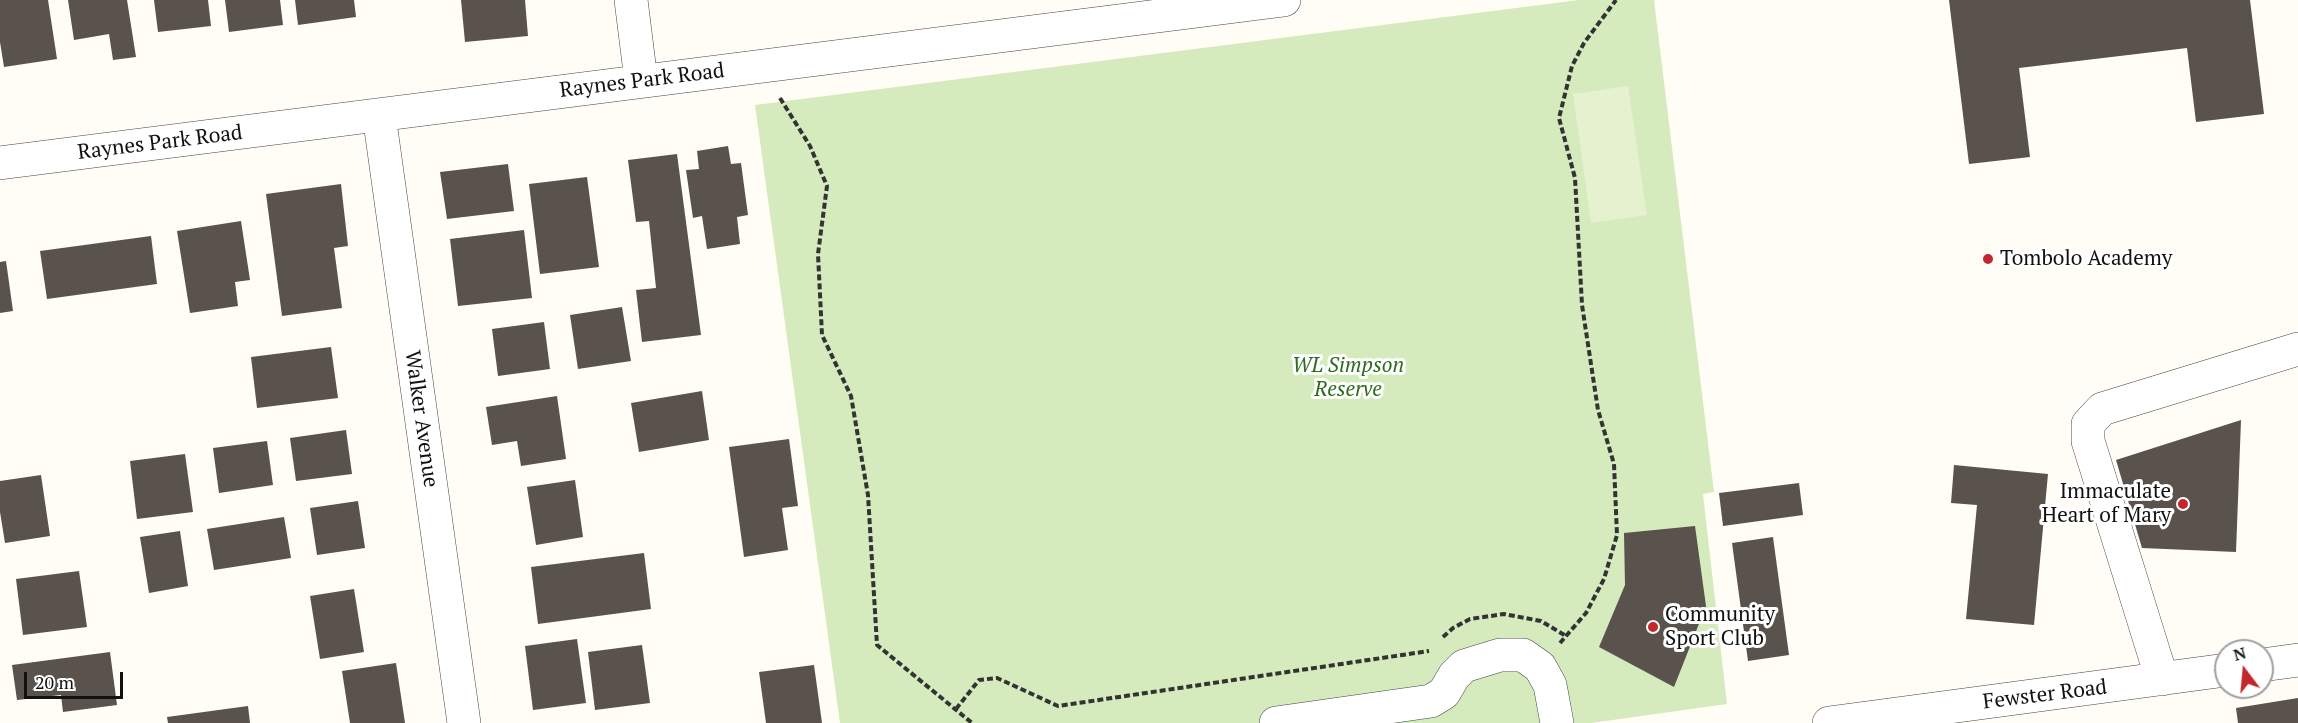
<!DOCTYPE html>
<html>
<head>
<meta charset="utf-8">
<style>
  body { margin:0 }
  #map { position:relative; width:2298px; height:723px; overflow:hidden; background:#fffdf5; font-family:"PT Serif",serif }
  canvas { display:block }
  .north { position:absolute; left:2214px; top:639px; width:60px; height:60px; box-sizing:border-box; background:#fff; border:2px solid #a0a0a0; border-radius:50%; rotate:344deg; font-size:16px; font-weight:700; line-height:24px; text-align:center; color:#111 }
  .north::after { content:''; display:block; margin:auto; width:21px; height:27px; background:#c4262e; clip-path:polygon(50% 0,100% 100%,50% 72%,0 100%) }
  .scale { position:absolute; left:24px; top:672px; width:99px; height:27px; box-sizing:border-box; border:3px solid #111; border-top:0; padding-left:8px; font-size:18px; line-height:21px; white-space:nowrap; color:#111; -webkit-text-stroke:4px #fff; paint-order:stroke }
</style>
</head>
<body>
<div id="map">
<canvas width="2298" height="723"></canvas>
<div class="north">N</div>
<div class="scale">20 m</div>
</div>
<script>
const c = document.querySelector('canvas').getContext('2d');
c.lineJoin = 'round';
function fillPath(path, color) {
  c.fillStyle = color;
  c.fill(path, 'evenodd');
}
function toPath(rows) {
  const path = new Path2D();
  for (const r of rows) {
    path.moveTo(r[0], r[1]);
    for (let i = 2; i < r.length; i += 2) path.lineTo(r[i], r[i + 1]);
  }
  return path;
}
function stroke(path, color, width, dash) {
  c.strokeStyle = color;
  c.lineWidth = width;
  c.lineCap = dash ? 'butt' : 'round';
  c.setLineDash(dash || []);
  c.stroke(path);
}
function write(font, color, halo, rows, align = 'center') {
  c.font = font + ' "PT Serif",serif';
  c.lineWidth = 6;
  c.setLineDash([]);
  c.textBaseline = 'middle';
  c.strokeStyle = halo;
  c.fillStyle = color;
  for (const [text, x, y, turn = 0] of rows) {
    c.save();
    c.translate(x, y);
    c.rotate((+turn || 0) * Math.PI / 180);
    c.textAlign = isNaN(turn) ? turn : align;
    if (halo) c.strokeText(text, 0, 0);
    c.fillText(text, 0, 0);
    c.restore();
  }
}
fillPath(toPath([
  [1579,0,1654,0,1714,492,1703,494,1727,704,1591,723,840,723,755,105]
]), '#d5ebbd');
fillPath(toPath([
  [1628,86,1647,215,1591,223,1573,94]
]), '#e6f2cf');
fillPath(toPath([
  [0,0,48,0,57,59,4,67,0,42],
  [68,0,127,0,136,57,113,60,109,34,74,40],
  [154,0,208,0,211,26,158,32],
  [225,0,280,0,283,25,229,32],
  [295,0,354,0,356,17,298,25],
  [461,0,525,0,528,36,465,42],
  [1949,0,2250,0,2264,114,2196,122,2187,48,2019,68,2030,157,1969,164],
  [728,146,731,164,741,163,748,215,737,217,740,244,707,249,702,216,693,218,686,170,699,169,697,151],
  [677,154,701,335,642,342,636,290,656,288,649,221,636,222,628,160],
  [508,164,514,211,447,219,440,172],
  [587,177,599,267,540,274,529,184],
  [341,184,348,246,334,248,342,308,282,316,266,194],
  [241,221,250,280,235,282,238,306,190,313,177,231],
  [524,230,532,298,458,306,450,239],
  [151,236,157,284,47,299,40,251],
  [6,261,13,311,0,313,0,262],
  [622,307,631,361,578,369,570,315],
  [544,322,550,369,498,376,492,329],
  [331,347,338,398,257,408,251,357],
  [702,391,709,440,639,452,631,403],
  [557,396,566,459,521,466,517,441,492,445,486,407],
  [2241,420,2236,552,2142,548,2116,460],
  [346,430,352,474,296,481,290,438],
  [789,439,798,506,782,508,788,550,744,557,729,447],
  [267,441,273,485,219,493,213,448],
  [185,454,193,512,137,519,130,461],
  [1954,465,2048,474,2034,625,1966,619,1977,505,1951,503],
  [41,475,50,536,5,543,0,512,0,481],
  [575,480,583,537,536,545,527,487],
  [1799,483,1803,515,1723,526,1719,493],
  [358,501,365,548,317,555,310,508],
  [284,517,291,558,214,570,207,529],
  [1695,526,1706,606,1674,687,1599,647,1625,585,1624,533],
  [180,531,188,586,149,593,140,537],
  [1773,537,1789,655,1748,661,1732,543],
  [644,553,651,609,538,624,531,567],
  [79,571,87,627,23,635,16,579],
  [354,589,364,652,320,659,310,596],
  [577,639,586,703,533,710,525,646],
  [642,645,650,703,595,710,588,652],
  [110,652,117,705,63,712,61,695,17,700,12,665],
  [396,663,405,723,350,723,342,671],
  [814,665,822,723,766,723,759,672],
  [2298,698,2298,723,2238,723,2236,708],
  [248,706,250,723,168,723,167,717]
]), '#5a524d');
const minor = toPath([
  [631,0,641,80],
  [379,115,464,723],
  [0,163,1284,0],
  [2262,665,2298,660],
  [2162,679,2088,441,2088,424,2102,409,2298,349],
  [1276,723,1431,701,1444,693,1454,676,1464,666,1500,655,1523,655,1540,667,1550,685,1557,723],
  [1829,723,2226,670]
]);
stroke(minor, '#444', 34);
stroke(toPath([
  [780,98,810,146,827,186,818,254,822,335,851,396,868,495,877,645,972,723],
  [1443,637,1453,628,1470,619,1504,614,1541,621,1566,636],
  [1560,643,1586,613,1604,579,1617,535,1614,464,1598,410,1582,305,1575,178,1559,118,1572,66,1584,43,1616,0],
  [956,709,979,680,997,678,1058,706,1429,651]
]), '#333', 4, [6, 3]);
stroke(minor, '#fff', 33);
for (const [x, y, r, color] of [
  [1988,259,6,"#c4262e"],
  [2183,504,6,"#c4262e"],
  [1653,627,6,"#c4262e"]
]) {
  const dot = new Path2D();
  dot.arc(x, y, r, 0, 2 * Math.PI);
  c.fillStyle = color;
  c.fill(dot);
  stroke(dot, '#fff', 2);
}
write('21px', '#111', '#fff', [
  ["Raynes Park Road",642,81,-7],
  ["Raynes Park Road",160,143,-7],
  ["Walker Avenue",421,419,82],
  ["Fewster Road",2045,695,-7]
]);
write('21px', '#111', '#fff', [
  ["Tombolo Academy",2000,259],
  ["Immaculate",2171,492,"right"],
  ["Heart of Mary",2171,516,"right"],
  ["Community",1665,615],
  ["Sport Club",1665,639]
], 'left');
write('italic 21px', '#2f6b1f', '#fff', [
  ["WL Simpson",1348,366],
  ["Reserve",1348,390]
]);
</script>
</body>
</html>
